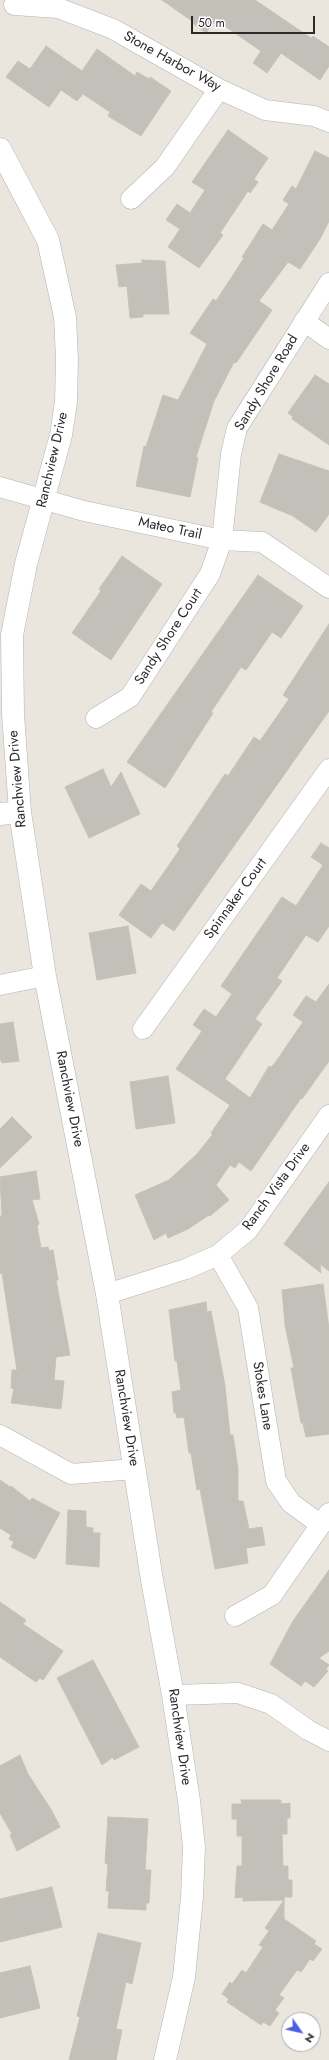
<!DOCTYPE html>
<html>
<head>
<meta charset="utf-8">
<style>
  body { margin:0 }
  #map { position:relative; width:329px; height:2060px; overflow:hidden; background:#eae6de; font-family:Jost,sans-serif }
  canvas { display:block }
  .north { position:absolute; left:281px; top:2012px; width:40px; height:40px; box-sizing:border-box; background:#fff; border:1px solid #aaa; border-radius:50%; rotate:124deg; font-size:11px; font-weight:700; line-height:16px; text-align:center; color:#2a2a2a }
  .north::after { content:''; display:block; margin:auto; width:14px; height:18px; background:#4f5de5; clip-path:polygon(50% 0,100% 100%,50% 72%,0 100%) }
  .scale { position:absolute; left:191px; top:16px; width:124px; height:18px; box-sizing:border-box; border:2px solid #2a2a2a; border-top:0; padding-left:5px; font-size:12px; line-height:14px; white-space:nowrap; color:#2a2a2a; -webkit-text-stroke:3px #fff; paint-order:stroke }
</style>
</head>
<body>
<div id="map">
<canvas width="329" height="2060"></canvas>
<div class="north">N</div>
<div class="scale">50 m</div>
</div>
<script>
const c = document.querySelector('canvas').getContext('2d');
c.lineJoin = 'round';
function fillPath(path, color) {
  c.fillStyle = color;
  c.fill(path, 'evenodd');
}
function toPath(rows) {
  const path = new Path2D();
  for (const r of rows) {
    path.moveTo(r[0], r[1]);
    for (let i = 2; i < r.length; i += 2) path.lineTo(r[i], r[i + 1]);
  }
  return path;
}
function stroke(path, color, width, dash) {
  c.strokeStyle = color;
  c.lineWidth = width;
  c.lineCap = dash ? 'butt' : 'round';
  c.setLineDash(dash || []);
  c.stroke(path);
}
function write(font, color, halo, rows, align = 'center') {
  c.font = font + ' Jost,sans-serif';
  c.lineWidth = 3.5;
  c.setLineDash([]);
  c.textBaseline = 'middle';
  c.strokeStyle = halo;
  c.fillStyle = color;
  for (const [text, x, y, turn = 0] of rows) {
    c.save();
    c.translate(x, y);
    c.rotate((+turn || 0) * Math.PI / 180);
    c.textAlign = isNaN(turn) ? turn : align;
    if (halo) c.strokeText(text, 0, 0);
    c.fillText(text, 0, 0);
    c.restore();
  }
}
const building = toPath([
  [162,0,255,0,311,38,313,36,329,47,329,66,320,80,281,53,267,73,253,63,261,51,216,20,206,33,191,22,192,21,162,0],
  [46,46,82,71,97,49,135,76,137,72,149,79,150,77,171,91,141,136,108,116,110,112,83,94,77,101,61,90,49,107,6,77,18,61,30,69,46,46],
  [228,130,268,158,254,179,258,182,250,193,248,191,220,233,223,235,199,268,168,247,180,229,166,220,177,204,190,213,205,190,192,182,228,130],
  [315,151,329,158,329,221,320,239,300,269,288,262,259,301,272,310,236,363,234,362,214,401,196,457,198,458,190,497,136,486,144,446,146,447,163,395,178,400,207,344,190,333,213,299,216,301,244,258,242,257,263,224,272,230,289,204,283,200,292,186,296,189,315,151],
  [142,260,165,261,169,314,143,314,143,317,130,318,127,286,119,287,116,265,142,263,142,260],
  [315,375,329,384,329,445,292,419,293,417,288,413,315,375],
  [279,454,329,471,329,514,316,532,293,516,260,502,279,454],
  [122,556,162,584,111,660,72,633,101,591,99,589,122,556],
  [258,575,303,606,281,638,272,632,246,670,241,667,211,712,213,713,165,788,127,762,258,575],
  [329,624,329,711,174,931,162,923,151,938,119,915,141,884,151,891,180,849,177,846,225,774,228,776,254,737,260,741,289,699,283,695,329,624],
  [103,769,111,787,121,772,140,814,89,838,65,787,103,769],
  [321,843,329,848,329,926,318,942,306,935,277,978,282,981,255,1019,262,1024,225,1079,250,1098,269,1066,271,1067,275,1063,303,1022,293,1015,306,996,316,1002,329,984,329,1061,302,1099,301,1098,251,1171,239,1162,235,1168,230,1165,216,1185,229,1200,210,1216,209,1215,188,1229,168,1238,166,1233,154,1240,135,1195,169,1180,197,1154,213,1134,211,1133,230,1105,176,1069,202,1031,193,1025,204,1009,216,1017,232,994,221,986,282,897,296,906,323,865,311,857,321,843],
  [128,926,136,973,97,980,89,933,128,926],
  [13,1022,19,1061,2,1063,0,1059,0,1024,13,1022],
  [168,1076,175,1123,136,1129,130,1082,168,1076],
  [12,1117,32,1137,0,1168,0,1129,12,1117],
  [36,1171,40,1199,32,1200,39,1224,37,1226,41,1248,48,1247,49,1251,53,1250,58,1280,56,1280,70,1355,56,1357,54,1380,64,1381,61,1409,11,1403,14,1389,11,1388,12,1370,17,1370,2,1273,0,1274,0,1216,2,1216,0,1177,36,1171],
  [329,1182,329,1271,320,1264,321,1273,284,1244,329,1182],
  [323,1284,329,1329,329,1434,306,1437,303,1423,301,1423,291,1368,294,1368,285,1325,282,1290,323,1284],
  [206,1302,207,1312,211,1311,225,1386,230,1435,233,1435,238,1469,238,1501,243,1501,249,1529,262,1527,265,1545,246,1548,248,1563,215,1569,200,1489,197,1490,191,1453,189,1453,184,1417,177,1418,176,1413,174,1413,172,1392,181,1390,177,1361,175,1361,169,1310,206,1302],
  [0,1480,10,1487,11,1486,30,1501,32,1498,60,1513,35,1559,11,1547,14,1542,9,1539,11,1535,0,1528,0,1480],
  [68,1510,86,1511,86,1527,93,1528,93,1533,100,1533,99,1567,66,1564,68,1510],
  [329,1570,329,1651,319,1658,329,1665,326,1669,328,1671,314,1687,305,1681,301,1686,270,1664,293,1621,329,1570],
  [0,1602,26,1620,23,1624,63,1651,43,1680,40,1678,36,1682,0,1657,0,1602],
  [93,1660,139,1747,114,1760,113,1757,102,1765,57,1678,93,1660],
  [20,1755,28,1774,52,1811,60,1827,17,1851,10,1835,12,1834,0,1813,0,1766,20,1755],
  [241,1800,281,1800,281,1804,290,1803,290,1818,287,1818,287,1834,282,1834,283,1866,288,1866,288,1880,292,1880,292,1897,284,1897,284,1900,243,1901,243,1897,235,1898,237,1866,242,1866,242,1836,237,1836,237,1819,232,1819,232,1804,242,1804,241,1800],
  [108,1817,148,1819,145,1870,151,1870,149,1903,146,1903,146,1910,108,1908,109,1891,106,1891,108,1864,105,1863,108,1817],
  [52,1887,62,1927,0,1942,0,1899,52,1887],
  [284,1900,284,1919,316,1941,314,1944,322,1949,313,1961,310,1959,301,1972,297,1970,279,1995,284,1998,275,2010,279,2013,270,2026,263,2022,261,2025,227,2002,229,1999,222,1994,230,1982,232,1984,242,1970,246,1973,263,1947,259,1945,269,1931,265,1928,284,1900],
  [98,1933,141,1943,132,1984,126,1982,116,2029,122,2030,116,2060,69,2060,80,2017,77,2016,98,1933],
  [30,1966,40,2008,0,2018,0,1973,30,1966]
]);
fillPath(building, '#c3c0b9');
stroke(building, '#c5c2b7', 1);
const minor = toPath([
  [14,5,58,8,113,29,219,89,265,110,314,116,329,122],
  [131,199,165,167,219,89],
  [304,321,329,339],
  [0,487,84,511,222,540,262,542,329,588],
  [96,718,130,697,210,574,222,540,231,454,237,428,329,283],
  [0,985,45,976],
  [143,1029,329,769],
  [218,1255,248,1308,276,1481,291,1503,321,1525],
  [107,1294,186,1269,218,1255,248,1230,329,1115],
  [0,1435,71,1474,135,1469],
  [235,1616,272,1595,329,1513],
  [173,1695,238,1693,271,1704,308,1730,329,1741]
]);
const tertiary = toPath([
  [0,149,48,240,65,317,67,359,66,402,61,435,26,564,12,635,13,714,20,812,45,976,107,1294,152,1580,173,1695,189,1801,194,1847,192,1897,184,1977,165,2060],
  [0,814,20,812]
]);
stroke(minor, '#b1b2bc', 21);
stroke(tertiary, '#b1b2bc', 23);
stroke(minor, '#fff', 20);
stroke(tertiary, '#fff', 22);
write('14px', '#2a2a2a', '#fff', [
  ["Stone Harbor Way",172,62,29],
  ["Sandy Shore Road",267,383,-59],
  ["Ranchview Drive",53,460,-77],
  ["Mateo Trail",170,529,12],
  ["Sandy Shore Court",169,637,-57],
  ["Ranchview Drive",18,779,-95],
  ["Spinnaker Court",236,899,-54],
  ["Ranchview Drive",69,1099,79],
  ["Ranch Vista Drive",277,1187,-54],
  ["Stokes Lane",262,1396,81],
  ["Ranchview Drive",126,1418,81],
  ["Ranchview Drive",179,1737,82]
]);
</script>
</body>
</html>
